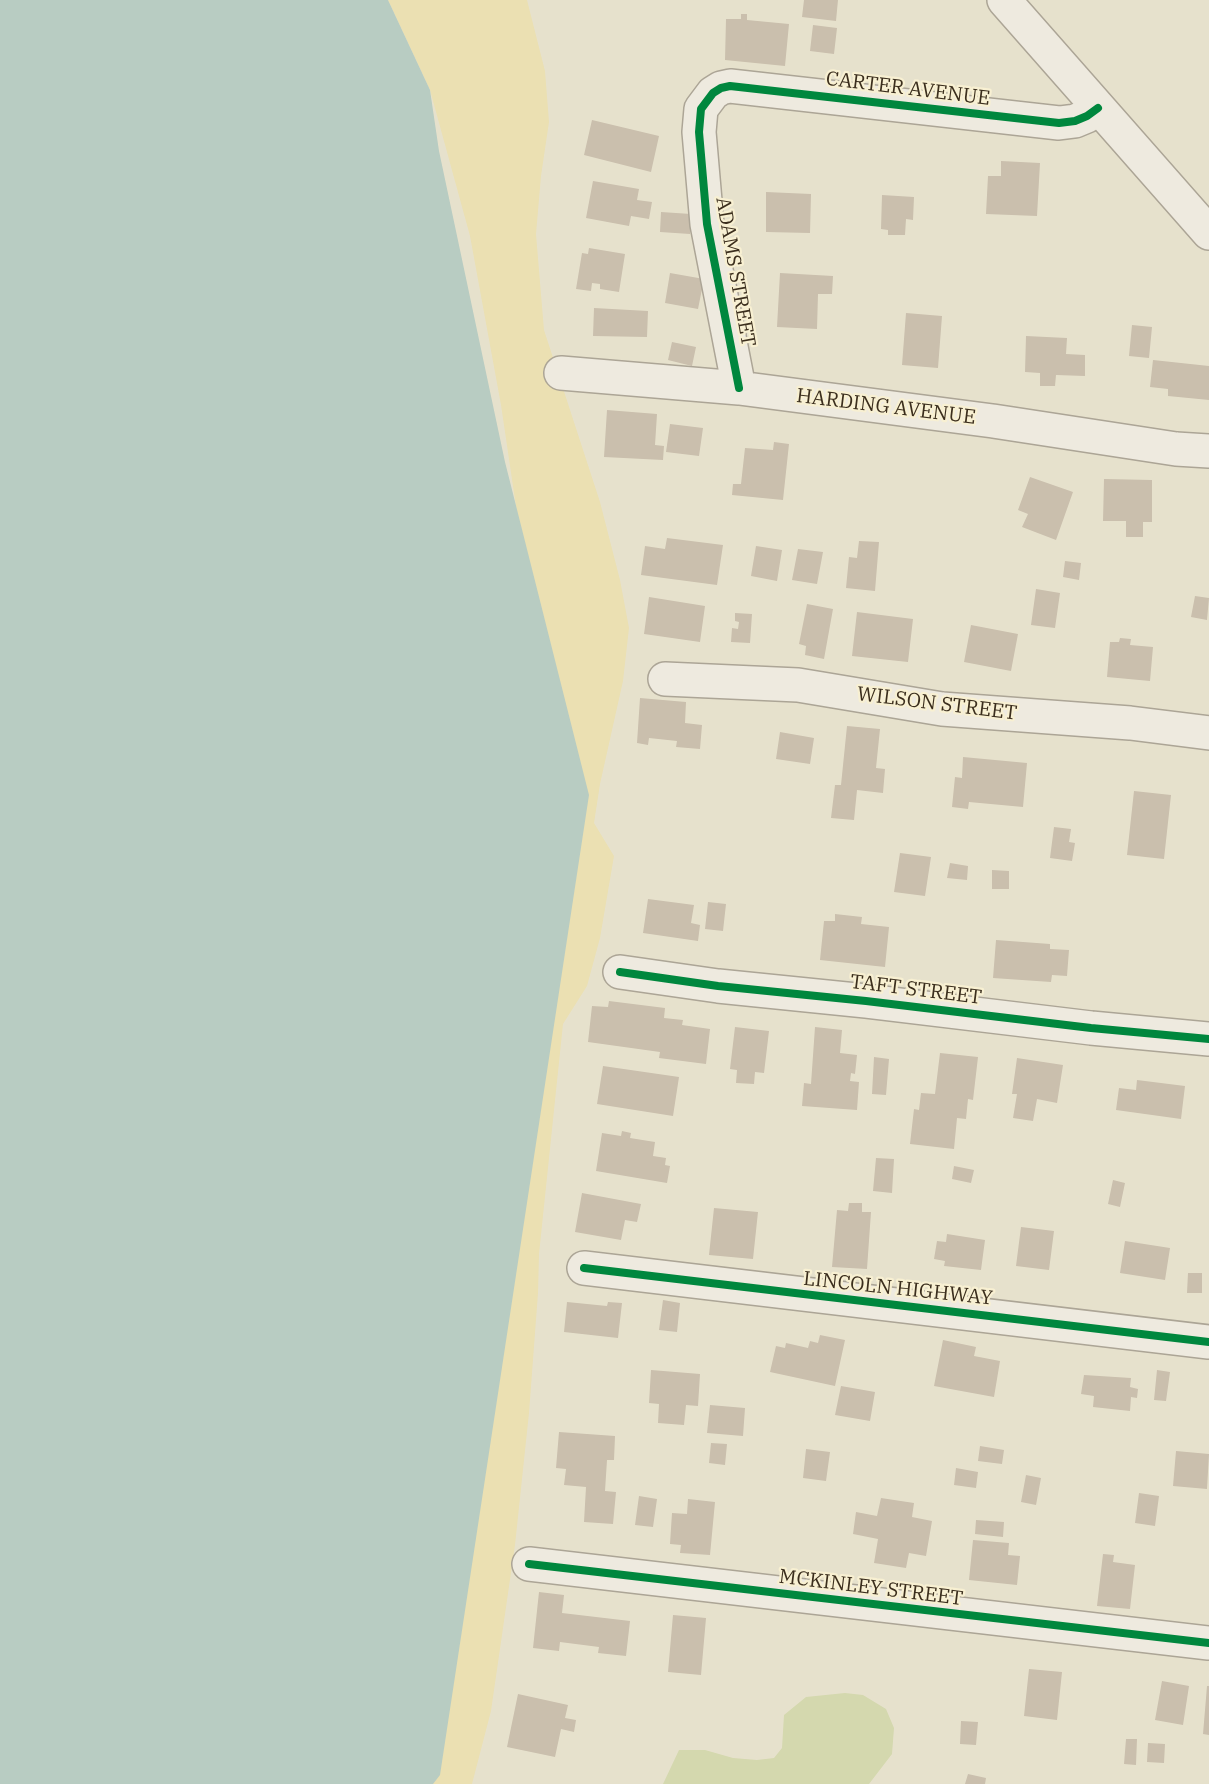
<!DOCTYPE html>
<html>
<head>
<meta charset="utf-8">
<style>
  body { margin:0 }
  canvas { display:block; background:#e6e1cc }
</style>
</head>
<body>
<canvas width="1209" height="1784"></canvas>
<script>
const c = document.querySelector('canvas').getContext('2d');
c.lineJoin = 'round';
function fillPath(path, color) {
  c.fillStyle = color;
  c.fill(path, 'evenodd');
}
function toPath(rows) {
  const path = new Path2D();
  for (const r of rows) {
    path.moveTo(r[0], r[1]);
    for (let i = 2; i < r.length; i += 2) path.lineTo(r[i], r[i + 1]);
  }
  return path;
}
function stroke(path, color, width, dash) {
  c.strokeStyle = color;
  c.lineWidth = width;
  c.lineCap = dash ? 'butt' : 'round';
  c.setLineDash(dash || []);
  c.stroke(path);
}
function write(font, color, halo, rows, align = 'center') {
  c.font = font + ' "IBM Plex Serif",serif';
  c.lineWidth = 4.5;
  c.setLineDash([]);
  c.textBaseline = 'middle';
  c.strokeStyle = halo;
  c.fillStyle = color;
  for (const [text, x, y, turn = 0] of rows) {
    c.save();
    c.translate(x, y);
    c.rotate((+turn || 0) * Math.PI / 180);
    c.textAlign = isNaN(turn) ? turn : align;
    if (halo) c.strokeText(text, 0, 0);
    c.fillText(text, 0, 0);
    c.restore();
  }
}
fillPath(toPath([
  [845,1693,863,1695,886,1709,894,1728,892,1754,869,1784,663,1784,679,1750,705,1750,733,1758,757,1760,774,1758,782,1748,784,1715,806,1697]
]), '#d4d8ae');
fillPath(toPath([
  [388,0,527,0,545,71,549,122,541,176,536,234,544,330,600,502,620,580,629,628,623,681,600,784,594,823,614,856,600,938,587,986,563,1024,539,1254,538,1293,529,1413,515,1545,491,1711,472,1784,366,1784,522,547,501,405,470,236,430,90]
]), '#ebe0b2');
fillPath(toPath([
  [0,0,388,0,430,90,439,151,505,462,589,795,440,1775,433,1784,0,1784]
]), '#b8ccc2');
fillPath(toPath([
  [804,0,838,0,836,21,802,17],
  [741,14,747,14,747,20,789,24,785,66,725,60,726,19,741,19],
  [813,25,837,28,834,54,810,51],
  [592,120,659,136,651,172,584,155],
  [1001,161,1040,163,1037,216,986,214,988,176,1001,176],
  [593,181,639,189,637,200,652,202,649,219,631,216,629,226,586,218],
  [766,192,811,194,810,233,766,232],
  [882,195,914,197,913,220,906,219,905,235,888,235,888,230,881,229],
  [661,212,691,214,690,234,660,232],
  [589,248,625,254,619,292,600,289,600,284,592,283,591,291,576,289,582,253,588,254],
  [670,273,704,279,698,309,665,303],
  [780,273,833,276,832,294,818,294,817,329,777,327],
  [594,308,648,311,647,337,593,336],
  [906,313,942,316,938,368,902,365],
  [1132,325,1152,327,1149,358,1129,356],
  [1026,336,1067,338,1066,354,1085,355,1085,376,1056,375,1055,386,1040,386,1040,373,1025,372],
  [672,342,696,347,692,366,668,360],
  [1153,360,1209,366,1209,400,1168,396,1168,389,1150,387],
  [607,410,657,414,655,445,664,446,663,460,604,457],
  [670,424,703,428,699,456,666,452],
  [774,442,789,444,783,500,732,495,733,484,741,484,745,448,773,450],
  [1030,477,1073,492,1056,540,1022,527,1028,514,1018,510],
  [1104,479,1152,480,1152,522,1143,522,1143,537,1126,537,1126,521,1103,521],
  [667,538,723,545,717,585,641,575,645,546,665,549],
  [859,541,879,542,875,591,846,588,849,557,857,558],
  [756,546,782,550,777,581,751,576],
  [798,549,823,552,817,584,792,580],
  [1065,561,1081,563,1079,580,1063,577],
  [1036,589,1060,593,1055,628,1031,625],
  [1195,596,1209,598,1207,620,1191,617],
  [649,597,705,606,700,642,644,634],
  [807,604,833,609,824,659,805,655,806,646,799,644],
  [857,612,913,619,908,662,852,656],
  [735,613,752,614,750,643,731,642,732,628,738,629,739,622,735,621],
  [971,625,1018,634,1011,671,964,662],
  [1120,638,1131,639,1130,645,1153,647,1150,681,1107,677,1110,642,1119,642],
  [640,698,686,702,685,723,702,725,700,749,676,747,677,741,649,738,648,745,637,743],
  [847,726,880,729,876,768,885,769,883,793,857,790,854,820,831,818,835,785,841,785],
  [780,732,814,738,810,764,776,759],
  [963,757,1027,763,1023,807,969,802,968,809,952,807,955,777,962,778],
  [1134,791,1171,795,1164,859,1127,855],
  [1054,827,1071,829,1069,842,1075,843,1072,861,1050,858],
  [900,853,931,857,925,896,894,892],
  [950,863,968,866,967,880,947,878],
  [992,870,1009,871,1009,889,992,889],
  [648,899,694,905,691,923,700,925,698,941,643,933],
  [708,902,726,904,723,931,705,929],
  [835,914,862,917,861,924,889,927,885,967,820,960,824,921,835,921],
  [996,940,1050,944,1050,949,1069,950,1067,976,1052,975,1051,982,993,978],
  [609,1001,665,1008,664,1018,683,1020,682,1025,710,1029,706,1064,659,1058,660,1052,588,1042,592,1006,608,1007],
  [735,1027,769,1031,764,1073,755,1072,754,1084,736,1083,737,1070,730,1069],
  [815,1027,842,1030,840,1053,857,1055,855,1074,851,1073,850,1081,859,1082,857,1110,802,1106,804,1083,811,1084],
  [940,1053,978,1057,973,1100,968,1099,966,1119,957,1118,954,1149,910,1144,914,1109,919,1110,921,1093,935,1094],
  [874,1057,889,1059,886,1095,872,1094],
  [1017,1058,1063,1065,1057,1103,1037,1099,1033,1121,1013,1118,1017,1094,1012,1094],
  [603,1066,679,1077,673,1116,597,1104],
  [1137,1080,1185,1086,1181,1119,1116,1110,1119,1088,1136,1090],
  [622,1131,631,1133,630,1138,655,1142,653,1156,666,1158,665,1165,670,1166,667,1183,596,1171,602,1133,621,1136],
  [876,1158,894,1159,892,1193,873,1191],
  [954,1166,974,1170,971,1183,952,1179],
  [1113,1180,1125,1183,1120,1207,1108,1204],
  [582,1193,641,1204,637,1222,625,1220,621,1240,575,1232],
  [849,1203,862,1203,862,1212,871,1212,867,1269,832,1267,837,1210,848,1211],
  [714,1208,758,1212,753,1259,709,1255],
  [1021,1227,1054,1231,1049,1270,1016,1266],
  [947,1234,985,1240,981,1270,944,1266,945,1261,934,1259,937,1241,946,1242],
  [1125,1241,1170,1248,1165,1280,1120,1273],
  [1188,1273,1202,1273,1202,1293,1187,1293],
  [663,1300,680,1303,677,1332,659,1330],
  [567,1302,607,1306,608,1302,622,1303,618,1338,564,1332],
  [820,1335,845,1340,835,1386,770,1372,776,1346,785,1348,786,1343,808,1348,810,1341,818,1343],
  [943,1340,976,1347,974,1356,1000,1361,994,1397,934,1386],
  [651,1370,700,1374,698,1406,686,1405,684,1425,658,1423,659,1404,649,1403],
  [1157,1370,1170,1372,1166,1401,1154,1400],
  [1084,1375,1131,1378,1130,1387,1138,1389,1137,1398,1131,1397,1130,1411,1093,1407,1094,1396,1081,1394],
  [841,1386,875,1392,870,1421,835,1415],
  [710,1405,745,1408,743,1436,707,1433],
  [559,1432,615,1436,614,1460,607,1460,605,1491,616,1492,613,1524,584,1522,586,1487,564,1485,566,1469,556,1468],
  [711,1443,727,1444,725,1465,709,1463],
  [980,1446,1004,1450,1002,1464,978,1461],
  [806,1449,830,1452,826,1481,803,1478],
  [1176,1451,1209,1454,1207,1489,1173,1486],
  [956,1468,978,1472,976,1488,954,1485],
  [1026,1475,1041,1478,1036,1505,1021,1502],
  [1139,1493,1159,1496,1155,1526,1135,1523],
  [639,1496,657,1499,653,1527,635,1525],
  [881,1498,914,1503,912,1517,932,1521,926,1556,909,1553,906,1568,874,1563,878,1539,853,1534,856,1512,877,1516],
  [688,1499,715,1502,710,1555,680,1553,681,1545,670,1544,672,1513,687,1514],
  [976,1520,1004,1522,1003,1537,975,1534],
  [973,1540,1009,1543,1008,1555,1020,1556,1017,1585,969,1580],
  [1103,1554,1114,1555,1113,1562,1135,1565,1130,1609,1097,1606],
  [539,1592,564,1595,562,1613,630,1621,626,1656,598,1653,599,1647,560,1642,559,1651,533,1648],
  [673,1615,706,1618,701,1675,668,1672],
  [1029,1669,1062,1672,1057,1720,1024,1716],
  [1162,1681,1189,1686,1183,1725,1155,1720],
  [1207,1686,1209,1686,1209,1735,1203,1734],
  [518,1694,568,1705,565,1718,576,1720,574,1732,561,1729,555,1757,507,1747],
  [961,1721,978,1722,976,1745,960,1744],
  [1126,1739,1137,1739,1136,1765,1124,1764],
  [1148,1743,1165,1744,1164,1763,1147,1762],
  [968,1774,986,1778,985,1784,965,1784]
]), '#cabfad');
const minor = toPath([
  [1004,0,1209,233],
  [561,373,739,388,993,421,1176,449,1209,451],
  [739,388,707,224,699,132,701,109,713,93,721,88,730,86,1059,123,1075,121,1087,116,1098,108],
  [665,679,798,685,942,709,1130,723,1209,733],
  [620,972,718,986,866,1001,1091,1028,1209,1039],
  [584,1268,1209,1342],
  [529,1564,1209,1643]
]);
stroke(minor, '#aca596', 36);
stroke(minor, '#eeeadf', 33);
stroke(toPath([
  [739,388,707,224,699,132,701,109,713,93,721,88,730,86,1059,123,1075,121,1087,116,1098,108],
  [620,972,718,986,866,1001,1091,1028,1209,1039],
  [584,1268,1209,1342],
  [529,1564,1209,1643]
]), '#00873e', 8);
write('20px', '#3b2e1d', '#f8f0d2', [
  ["CARTER AVENUE",908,89,7],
  ["ADAMS STREET",735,272,80],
  ["HARDING AVENUE",886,407,7],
  ["WILSON STREET",937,704,7],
  ["TAFT STREET",916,990,7],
  ["LINCOLN HIGHWAY",898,1289,6],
  ["MCKINLEY STREET",871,1588,7]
]);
</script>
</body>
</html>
